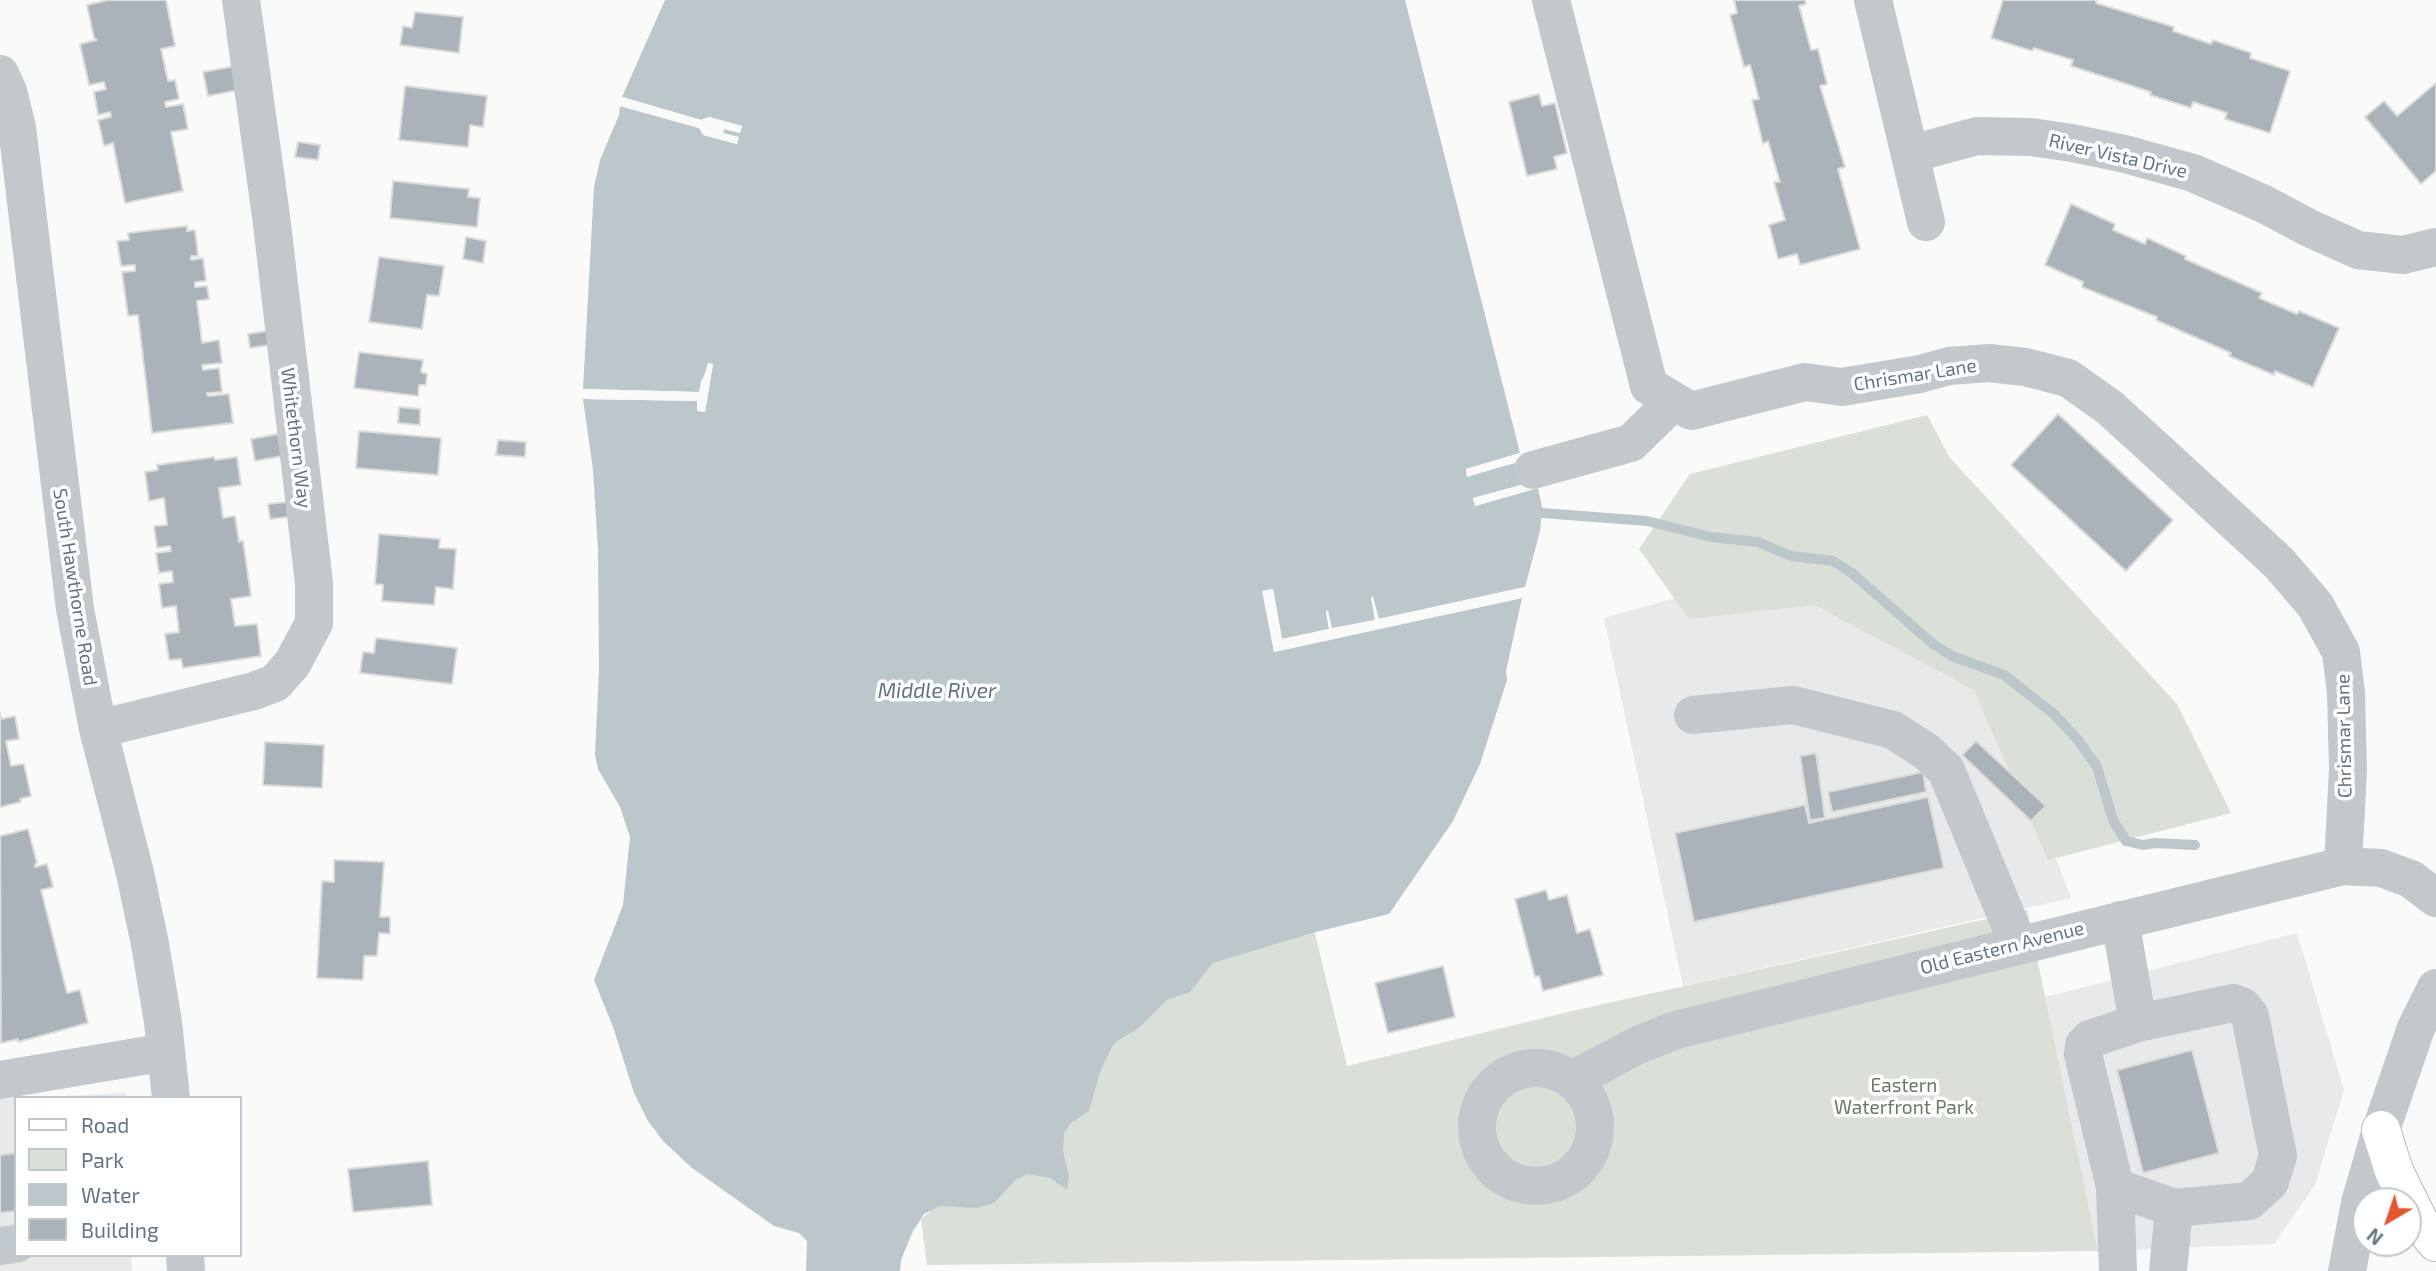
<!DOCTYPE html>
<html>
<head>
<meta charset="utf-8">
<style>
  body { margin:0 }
  #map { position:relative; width:2436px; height:1271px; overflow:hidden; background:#fafaf8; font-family:"Exo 2",sans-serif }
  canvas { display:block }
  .legend { position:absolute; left:14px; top:1096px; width:228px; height:161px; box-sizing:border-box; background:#fff; border:2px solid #c1c8cd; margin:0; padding:9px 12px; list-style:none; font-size:21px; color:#657683 }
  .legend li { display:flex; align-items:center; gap:14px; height:35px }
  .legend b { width:35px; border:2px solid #c1c8cd }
  .north { position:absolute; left:2352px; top:1187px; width:70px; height:70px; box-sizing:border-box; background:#fff; border:2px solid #c1c8cd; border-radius:50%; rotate:219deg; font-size:19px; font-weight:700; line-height:28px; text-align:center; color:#657683 }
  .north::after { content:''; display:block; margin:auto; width:24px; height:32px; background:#e4572e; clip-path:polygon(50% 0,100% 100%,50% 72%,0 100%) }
</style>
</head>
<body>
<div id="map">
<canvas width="2436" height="1271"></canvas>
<ul class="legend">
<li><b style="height:9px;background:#fff"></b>Road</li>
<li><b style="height:19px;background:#dadfd7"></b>Park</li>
<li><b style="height:19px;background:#bbc7cb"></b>Water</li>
<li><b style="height:19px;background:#aab3b9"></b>Building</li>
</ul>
<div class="north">N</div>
</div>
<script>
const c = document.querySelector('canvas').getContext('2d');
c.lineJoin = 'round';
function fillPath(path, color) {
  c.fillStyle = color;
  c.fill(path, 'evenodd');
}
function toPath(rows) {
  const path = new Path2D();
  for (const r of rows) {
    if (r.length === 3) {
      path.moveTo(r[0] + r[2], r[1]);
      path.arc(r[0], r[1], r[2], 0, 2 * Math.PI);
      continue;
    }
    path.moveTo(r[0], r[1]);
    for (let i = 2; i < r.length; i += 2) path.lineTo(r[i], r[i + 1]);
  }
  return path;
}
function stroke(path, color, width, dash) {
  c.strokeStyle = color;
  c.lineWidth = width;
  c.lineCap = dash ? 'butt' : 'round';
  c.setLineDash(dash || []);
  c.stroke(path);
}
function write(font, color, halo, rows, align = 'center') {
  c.font = font + ' "Exo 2",sans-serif';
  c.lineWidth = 7;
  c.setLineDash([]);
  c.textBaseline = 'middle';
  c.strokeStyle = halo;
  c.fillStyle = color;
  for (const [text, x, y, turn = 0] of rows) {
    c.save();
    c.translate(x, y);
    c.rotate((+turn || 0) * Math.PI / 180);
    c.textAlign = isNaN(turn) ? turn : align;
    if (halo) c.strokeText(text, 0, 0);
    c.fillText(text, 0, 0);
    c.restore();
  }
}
fillPath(toPath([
  [1814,587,1991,689,2071,898,1683,986,1604,618,1694,593],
  [2297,933,2344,1090,2315,1185,2274,1244,2098,1251,2045,997],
  [126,1093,126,1098,25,1098],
  [16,1098,16,1255,131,1255,132,1271,0,1271,0,1099]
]), '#e8e9e9');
fillPath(toPath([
  [1927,415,1950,458,2177,704,2231,813,2048,860,1974,690,1815,605,1689,619,1639,549,1690,474],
  [2027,910,2098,1251,927,1265,921,1219,982,1168,1115,1041,1166,986,1283,924,1312,921,1347,1066,1572,1011]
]), '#dadfd7');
fillPath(toPath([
  [665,0,1405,0,1520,453,1466,469,1467,476,1530,459,1536,481,1473,498,1475,506,1538,488,1542,507,1540,531,1525,587,1378,619,1373,597,1371,598,1375,620,1331,629,1328,611,1326,612,1329,629,1282,639,1273,589,1263,591,1274,652,1522,598,1506,671,1507,680,1480,764,1453,821,1389,914,1312,933,1213,963,1190,992,1167,1000,1139,1028,1117,1041,1112,1047,1100,1072,1089,1111,1071,1123,1064,1133,1063,1151,1069,1176,1067,1190,1050,1178,1028,1174,1015,1180,995,1202,988,1205,977,1208,940,1206,924,1214,913,1231,901,1260,900,1271,806,1271,807,1241,799,1233,774,1226,692,1168,663,1141,648,1121,634,1093,613,1027,594,980,623,905,630,837,620,807,598,769,595,755,599,669,598,550,593,470,583,399,698,401,697,411,705,412,713,364,701,381,699,392,583,389,594,187,600,160,619,115,620,106,699,128,703,135,737,144,738,137,723,134,724,129,740,133,742,126,709,117,701,120,622,97]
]), '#bbc7cb');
fillPath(toPath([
  [622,97,701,120,709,117,742,126,740,133,724,129,723,133,739,137,737,144,703,135,699,128,620,106,621,103,700,125,705,132,720,136,723,126,737,128,709,121,700,123,622,101],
  [708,363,713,364,705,412,697,411,697,401,583,399,583,395,698,398,701,400,702,408,708,373,700,395,583,392,583,389,699,392],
  [1520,453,1523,455,1470,472,1525,457,1527,459,1467,477,1466,469],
  [1536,481,1538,488,1475,506,1473,498],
  [1525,587,1524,591,1282,643,1279,640,1270,593,1266,594,1276,648,1523,595,1522,598,1274,652,1262,591,1273,589,1282,639,1329,629,1326,611,1328,611,1332,628,1375,620,1371,597,1373,597,1379,619]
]), '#fafaf8');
stroke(toPath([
  [1542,513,1647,521,1711,537,1758,542,1791,556,1833,561,1852,573,1933,644,1952,656,2004,675,2054,714,2078,740,2097,767,2113,820,2126,841,2143,845,2155,843,2195,845]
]), '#bbc7cb', 10);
const building = toPath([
  [108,0,166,0,175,46,161,49,168,81,175,80,179,99,165,102,166,107,183,104,188,129,171,132,183,191,125,203,113,143,104,146,98,120,111,117,110,112,98,115,94,92,106,89,104,82,89,85,80,44,97,40,94,38,87,5,108,0],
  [1734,0,1805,0,1806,4,1799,6,1811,50,1818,49,1827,84,1820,86,1845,167,1838,169,1860,249,1800,265,1797,254,1778,259,1769,225,1785,220,1774,182,1780,182,1768,141,1763,144,1752,100,1759,99,1750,65,1744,67,1730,15,1737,13,1734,0],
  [2003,0,2097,0,2096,3,2174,27,2173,31,2211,44,2213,40,2251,53,2250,58,2290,71,2270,133,2225,119,2227,113,2193,102,2191,108,2150,95,2151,92,2071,66,2073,60,2034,48,2032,51,1991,38,2003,0],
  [415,12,463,17,459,53,400,45,403,26,412,28,415,12],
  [235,66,238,90,208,96,203,72,235,66],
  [2436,83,2436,171,2421,184,2365,117,2384,101,2397,116,2436,83],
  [405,86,487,96,483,127,470,125,468,147,399,140,405,86],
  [1539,94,1542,106,1555,103,1567,153,1554,157,1557,169,1527,176,1509,102,1539,94],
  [298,142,320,145,318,160,295,157,298,142],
  [393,181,469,189,468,197,480,198,477,227,390,218,393,181],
  [2071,204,2115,224,2113,230,2145,244,2147,238,2186,256,2185,259,2262,293,2259,298,2297,314,2299,311,2339,328,2313,387,2275,371,2274,375,2229,356,2231,353,2156,320,2157,317,2082,287,2083,282,2045,265,2071,204],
  [187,226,187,231,195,230,198,256,191,256,191,260,203,258,206,281,195,282,195,287,207,286,209,299,197,301,202,343,219,340,222,363,202,365,203,370,219,368,222,392,207,393,208,396,229,394,233,423,152,433,138,315,128,316,122,272,135,271,135,265,121,266,117,241,129,240,128,233,187,226],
  [466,237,486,241,483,263,463,259,466,237],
  [379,257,444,266,439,296,427,295,422,329,369,322,379,257],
  [268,331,270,345,250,348,248,334,268,331],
  [359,352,423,360,421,372,427,374,426,385,419,385,418,396,354,388,359,352],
  [399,407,420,409,420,425,398,423,399,407],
  [2058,414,2173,520,2126,571,2011,465,2058,414],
  [359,431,441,438,438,475,356,468,359,431],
  [278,434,282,456,255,461,251,439,278,434],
  [498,440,526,442,525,457,496,455,498,440],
  [214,457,215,460,237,457,241,485,219,488,223,518,235,516,239,542,243,541,251,596,231,599,235,626,257,624,261,656,183,668,181,659,169,660,165,634,179,632,176,606,162,608,159,584,173,582,172,571,159,573,156,553,171,551,170,546,157,548,154,526,167,525,164,498,149,501,145,472,158,470,157,465,214,457],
  [287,502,288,517,270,519,268,504,287,502],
  [379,534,440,539,439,548,456,549,453,589,436,587,434,605,382,601,383,585,375,584,379,534],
  [376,638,457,648,452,684,360,673,363,652,374,653,376,638],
  [0,713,1,719,15,716,19,739,6,741,11,766,24,764,31,796,20,799,21,802,0,807,0,713],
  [1976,741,2046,806,2031,821,1962,755,1976,741],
  [265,742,324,745,322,788,263,785,265,742],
  [1816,753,1825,818,1810,820,1800,756,1816,753],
  [1923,772,1926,792,1832,812,1828,792,1923,772],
  [1928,797,1944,868,1694,922,1675,833,1805,805,1809,823,1928,797],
  [28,829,37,863,35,864,35,867,47,864,53,887,41,890,67,993,80,990,88,1023,18,1042,18,1039,1,1043,0,836,28,829],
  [334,860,384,862,380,917,390,917,390,934,379,933,377,956,364,956,363,980,317,978,322,881,334,882,334,860],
  [1546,890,1549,900,1567,895,1577,933,1590,929,1603,975,1543,991,1539,976,1535,977,1515,899,1546,890],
  [1443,966,1455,1017,1388,1033,1375,983,1443,966],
  [2192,1050,2219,1153,2143,1173,2117,1070,2192,1050],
  [16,1153,16,1211,0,1213,0,1155,16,1153],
  [428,1161,432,1205,353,1212,348,1169,428,1161]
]);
fillPath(building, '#aab3b9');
stroke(building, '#dcdcda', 2);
const major = toPath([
  [2381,1130,2394,1171,2419,1222,2436,1242]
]);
stroke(major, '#b5babe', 40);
stroke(toPath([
  [1551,0,1649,386,1691,411,1805,382,1842,387,1920,374,1949,366,1989,363,2025,367,2068,378,2109,407,2164,457,2279,563,2315,605,2341,652,2346,693,2348,769,2343,866],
  [1873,0,1926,222],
  [0,74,8,91,17,127,75,609,98,729,135,873,150,944,163,1022,171,1098],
  [1911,154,1977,136,2031,137,2072,143,2125,154,2193,173,2264,204,2309,228,2358,250,2403,255,2436,247],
  [1533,470,1631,443,1674,401],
  [1693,715,1793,705,1893,730,1927,752,1946,770,2018,944],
  [98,729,254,691,275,683,292,664,314,623,314,583,271,216,241,0],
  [2120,920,2138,1023],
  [1536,1127,59],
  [0,1080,166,1052],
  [1572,1080,1638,1045,1676,1030,2343,866,2381,868,2411,879,2436,898],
  [2115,1187,2174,1208,2249,1201,2270,1182,2278,1156,2250,1016,2243,1007,2233,1003,2138,1023,2090,1039,2084,1045,2083,1054,2115,1187,2118,1271],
  [0,1246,16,1244],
  [185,1255,186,1271],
  [2168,1271,2174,1208],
  [2347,1271,2360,1203,2381,1130,2416,1028,2436,988]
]), '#c3c8cc', 38);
stroke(major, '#fff', 38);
write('19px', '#657683', '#fff', [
  ["River Vista Drive",2118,156,13],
  ["Chrismar Lane",1915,375,-9],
  ["Whitethorn Way",296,438,83],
  ["South Hawthorne Road",75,587,81],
  ["Chrismar Lane",2344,736,-91],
  ["Old Eastern Avenue",2002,948,-14]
]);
write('19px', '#687a64', '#fff', [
  ["Eastern",1904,1086],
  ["Waterfront Park",1904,1108]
]);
write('italic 21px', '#60757c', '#fff', [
  ["Middle River",937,691]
]);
</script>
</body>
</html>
